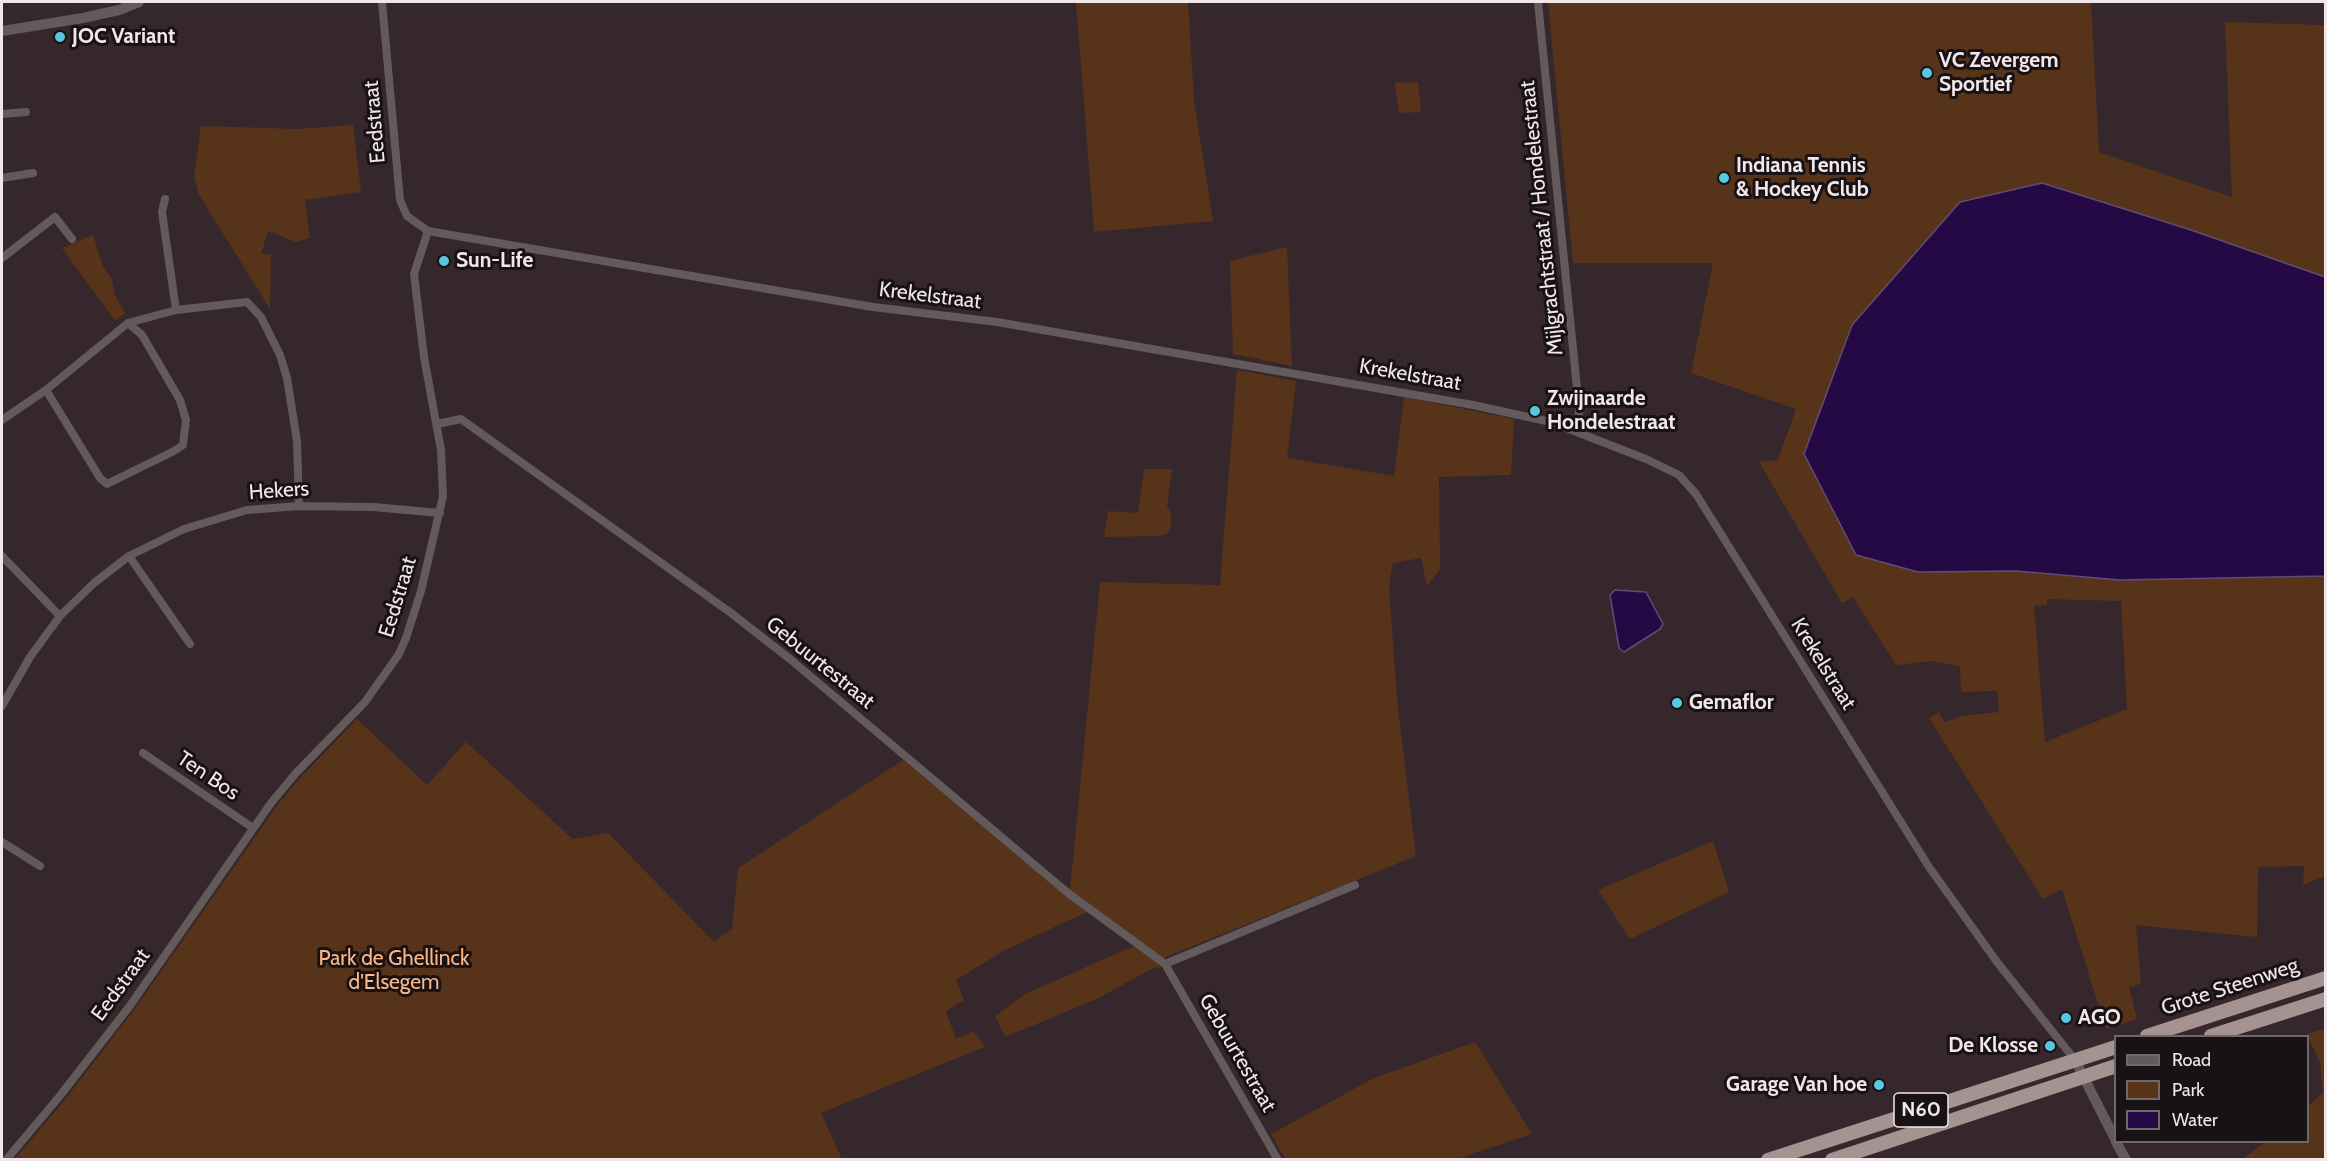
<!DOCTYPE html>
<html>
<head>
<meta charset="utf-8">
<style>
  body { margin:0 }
  #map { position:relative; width:2327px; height:1161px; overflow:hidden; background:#36272c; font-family:Cabin,sans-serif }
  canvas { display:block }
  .frame { position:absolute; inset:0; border:3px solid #f1e7ea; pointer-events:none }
  .legend { position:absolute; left:2114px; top:1035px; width:195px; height:108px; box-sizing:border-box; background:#191214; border:2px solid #6f676a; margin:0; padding:8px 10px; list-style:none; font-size:18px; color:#f1e7ea }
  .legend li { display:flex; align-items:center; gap:12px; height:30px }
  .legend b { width:30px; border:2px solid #6f676a }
</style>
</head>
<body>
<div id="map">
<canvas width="2327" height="1161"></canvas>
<div class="frame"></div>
<ul class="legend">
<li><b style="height:8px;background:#635b5b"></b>Road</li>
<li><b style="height:16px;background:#573319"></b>Park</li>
<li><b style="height:16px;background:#240944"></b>Water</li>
</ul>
</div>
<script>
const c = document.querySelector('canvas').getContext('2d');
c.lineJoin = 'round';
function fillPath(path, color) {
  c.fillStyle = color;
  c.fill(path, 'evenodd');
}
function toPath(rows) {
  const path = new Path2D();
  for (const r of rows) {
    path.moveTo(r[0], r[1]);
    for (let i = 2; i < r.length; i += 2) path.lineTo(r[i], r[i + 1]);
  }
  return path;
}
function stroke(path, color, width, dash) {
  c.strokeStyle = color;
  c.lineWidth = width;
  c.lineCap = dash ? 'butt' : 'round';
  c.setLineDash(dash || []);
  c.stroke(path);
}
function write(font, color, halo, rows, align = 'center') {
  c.font = font + ' Cabin,sans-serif';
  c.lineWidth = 6;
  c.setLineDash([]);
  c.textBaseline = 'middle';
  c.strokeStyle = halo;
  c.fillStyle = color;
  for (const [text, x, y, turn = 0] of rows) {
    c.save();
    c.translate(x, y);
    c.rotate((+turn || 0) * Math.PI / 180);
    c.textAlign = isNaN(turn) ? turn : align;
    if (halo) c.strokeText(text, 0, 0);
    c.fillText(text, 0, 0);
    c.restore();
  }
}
fillPath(toPath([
  [1076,2,1188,2,1194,100,1213,221,1094,232],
  [1548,2,2091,2,2099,152,2232,197,2225,22,2325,25,2325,277,2191,230,2042,183,1918,572,2016,571,2120,580,2325,576,2325,876,2303,885,2304,866,2258,867,2257,937,2136,925,2141,984,2129,987,2137,1019,2106,1029,2062,889,2043,899,1929,718,1939,712,1945,722,1961,716,1999,712,1997,691,1961,692,1960,666,1932,661,1896,665,1853,597,1842,603,1759,462,1778,460,1796,409,1691,373,1713,263,1573,263],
  [2047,599,2121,601,2127,709,2045,742,2034,606,2047,605],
  [1418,82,1421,112,1399,113,1395,83],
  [353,125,361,192,305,200,310,238,296,242,268,231,261,254,271,254,270,309,199,195,194,177,201,126,298,129],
  [93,235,103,266,112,279,115,295,125,313,115,321,62,248],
  [1287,247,1292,366,1233,354,1230,261],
  [1237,370,1296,381,1287,458,1394,476,1404,397,1514,419,1511,475,1439,477,1440,569,1427,586,1421,558,1393,563,1389,587,1397,699,1416,856,1163,958,1070,890,1100,582,1220,585],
  [1144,469,1172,469,1167,506,1171,514,1171,526,1168,533,1159,536,1104,537,1108,511,1138,513],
  [357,719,427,785,466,742,573,839,608,833,714,942,732,929,738,868,903,760,1087,912,1005,950,956,980,964,1000,946,1011,956,1039,974,1031,985,1047,821,1113,842,1159,14,1160,64,1101,134,1010,276,807,301,777],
  [1713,841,1729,892,1630,939,1598,890],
  [1134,946,1161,966,1160,969,1155,967,1097,999,1005,1037,995,1016,1025,994],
  [2322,1029,2326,1031,2325,1159,2243,1159,2265,1142,2308,1142,2308,1106,2323,1093,2320,1063,2307,1034],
  [1475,1042,1532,1134,1457,1159,1286,1160,1271,1134,1374,1078]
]), '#573319');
const water = toPath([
  [2042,183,2191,230,2325,277,2325,576,2120,580,2016,571,1918,572,1856,555,1804,454,1852,325,1960,202,2042,183],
  [1615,590,1646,592,1663,624,1660,629,1624,652,1619,648,1610,595,1615,590]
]);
fillPath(water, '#240944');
stroke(water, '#624c76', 1.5);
stroke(toPath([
  [382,2,400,200,407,216,428,231,873,307,997,322,1473,405,1551,422,1646,459,1679,475,1696,494,1929,867,1997,962,2075,1060],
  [1538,2,1579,408,1578,432],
  [2,114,26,112],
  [2,178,33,173],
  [165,199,162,212,176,310],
  [2,258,55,217,72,239],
  [46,390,100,478,107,484,174,451,183,445,186,420,180,400,142,335,128,323],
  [2,420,46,390,128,323,176,310,247,302,261,317,280,355,287,378,297,441,299,506],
  [437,424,461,419,731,613,790,659,1068,893,1165,964,1278,1160],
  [2,556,60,616],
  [129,556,190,644],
  [2,706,30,657,60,616,94,583,129,556,184,529,247,510,299,506,373,507,440,513],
  [143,753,253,828],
  [2,842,40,866],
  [1165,964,1355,885],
  [6,1160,59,1097,129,1007,271,803,296,773,365,702,399,654,406,638,421,591,443,496,441,450,424,357,414,274,428,231]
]), '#635b5b', 8);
stroke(toPath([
  [2,31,83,18,119,10,139,2],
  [2075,1060,2116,1141],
  [2116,1142,2126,1160]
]), '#635b5b', 10);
stroke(toPath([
  [2147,1036,2326,978],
  [2211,1036,2326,999],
  [1768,1160,2116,1047],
  [1832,1160,2116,1066]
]), '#a59391', 14);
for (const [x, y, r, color] of [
  [60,37,6,"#56c9e0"],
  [1927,73,6,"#56c9e0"],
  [1724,178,6,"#56c9e0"],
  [444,261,6,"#56c9e0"],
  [1535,411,6,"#56c9e0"],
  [1677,703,6,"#56c9e0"],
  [2066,1018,6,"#56c9e0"],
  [2050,1046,6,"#56c9e0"],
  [1879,1085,6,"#56c9e0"]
]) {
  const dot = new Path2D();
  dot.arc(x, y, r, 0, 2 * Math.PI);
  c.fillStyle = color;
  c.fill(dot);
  stroke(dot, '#191214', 2);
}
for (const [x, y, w] of [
  [1921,1110,54]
]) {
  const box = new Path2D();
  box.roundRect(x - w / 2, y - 17, w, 34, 4.5);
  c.fillStyle = '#191214';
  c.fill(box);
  stroke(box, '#f1e7ea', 1.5);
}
write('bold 20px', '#f1e7ea', null, [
  ["N60",1921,1110]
]);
write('bold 21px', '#f1e7ea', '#191214', [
  ["JOC Variant",72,37],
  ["VC Zevergem",1939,61],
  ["Sportief",1939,85],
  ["Indiana Tennis",1736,166],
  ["& Hockey Club",1736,190],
  ["Sun-Life",456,261],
  ["Zwijnaarde",1547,399],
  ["Hondelestraat",1547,423],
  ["Gemaflor",1689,703],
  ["AGO",2078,1018],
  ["De Klosse",2038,1046,"right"],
  ["Garage Van hoe",1867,1085,"right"]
], 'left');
write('21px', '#f1e7ea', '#191214', [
  ["Eedstraat",375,122,-95],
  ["Mijlgrachtstraat / Hondelestraat",1542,218,-96],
  ["Krekelstraat",930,296,7],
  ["Krekelstraat",1410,375,10],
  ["Hekers",279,491,-4],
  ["Eedstraat",398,597,-73],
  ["Gebuurtestraat",820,663,39],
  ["Krekelstraat",1823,664,58],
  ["Ten Bos",208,776,34],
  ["Eedstraat",121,985,-54],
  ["Grote Steenweg",2230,987,-18],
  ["Gebuurtestraat",1237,1053,60]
]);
write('21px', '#feb686', '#191214', [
  ["Park de Ghellinck",394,959],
  ["d'Elsegem",394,983]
]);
</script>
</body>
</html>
